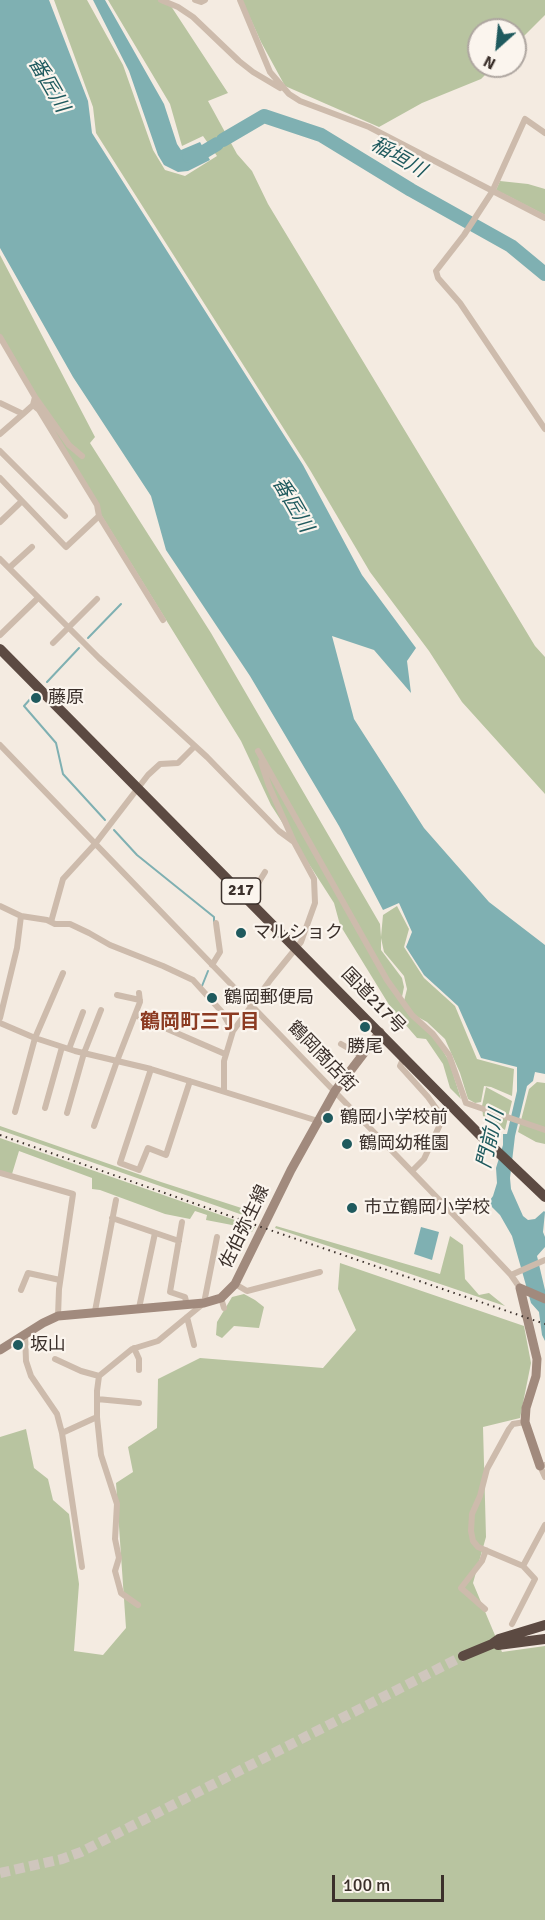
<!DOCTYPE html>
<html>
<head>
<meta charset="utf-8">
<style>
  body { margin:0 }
  #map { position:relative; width:545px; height:1920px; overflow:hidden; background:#f4ebe1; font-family:Signika,sans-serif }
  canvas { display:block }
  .north { position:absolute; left:467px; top:18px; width:60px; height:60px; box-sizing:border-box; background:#fbf5ee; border:2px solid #aea6a0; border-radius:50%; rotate:207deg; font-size:16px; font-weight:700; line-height:24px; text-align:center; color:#3b302b }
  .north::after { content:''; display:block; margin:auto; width:21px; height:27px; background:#1f5a5e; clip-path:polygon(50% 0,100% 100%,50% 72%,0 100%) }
  .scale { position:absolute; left:332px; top:1875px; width:112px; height:27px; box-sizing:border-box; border:3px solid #3b302b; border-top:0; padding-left:8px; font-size:18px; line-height:21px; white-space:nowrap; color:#3b302b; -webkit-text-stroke:4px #fbf5ee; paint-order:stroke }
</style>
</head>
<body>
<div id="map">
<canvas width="545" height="1920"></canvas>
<div class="north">N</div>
<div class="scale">100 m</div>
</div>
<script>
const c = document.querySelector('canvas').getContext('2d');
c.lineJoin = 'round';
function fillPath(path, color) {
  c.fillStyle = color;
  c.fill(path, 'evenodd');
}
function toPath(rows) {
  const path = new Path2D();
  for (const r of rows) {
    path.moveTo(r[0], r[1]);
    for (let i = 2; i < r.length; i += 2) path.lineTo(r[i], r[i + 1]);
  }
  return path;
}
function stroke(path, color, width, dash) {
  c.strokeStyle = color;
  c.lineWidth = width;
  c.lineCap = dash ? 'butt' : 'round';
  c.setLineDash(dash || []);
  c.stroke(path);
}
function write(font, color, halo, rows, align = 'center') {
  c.font = font + ' Signika,"Noto Sans JP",sans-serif';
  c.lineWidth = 4.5;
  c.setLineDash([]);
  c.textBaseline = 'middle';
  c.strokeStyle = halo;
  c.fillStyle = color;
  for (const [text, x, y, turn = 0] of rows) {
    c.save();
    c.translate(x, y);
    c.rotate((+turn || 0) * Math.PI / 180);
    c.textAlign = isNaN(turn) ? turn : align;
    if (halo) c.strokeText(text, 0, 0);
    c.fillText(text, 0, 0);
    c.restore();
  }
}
fillPath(toPath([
  [54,0,87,0,123,65,153,150,165,170,185,176,217,156,203,136,182,146,170,104,108,0,167,0,228,93,208,101,237,154,252,171,268,204,535,646,545,657,545,794,462,702,429,651,370,572,310,470,96,133,93,107],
  [242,0,545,0,545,15,515,45,515,30,479,30,479,66,494,66,481,79,422,103,379,127,285,86,261,42],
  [500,181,528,184,545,189,545,215,496,190],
  [0,255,95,437,90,443,211,633,380,924,381,937,383,915,397,906,409,929,404,947,424,978,455,1006,477,1059,514,1069,512,1096,491,1087,484,1086,481,1102,475,1103,468,1099,460,1073,445,1039,427,1022,414,1015,404,1001,407,989,404,976,384,952,381,938,381,950,402,978,404,987,402,997,408,1014,427,1028,443,1051,449,1061,461,1099,450,1088,443,1064,426,1039,417,1038,391,1008,340,925,334,903,271,805,241,741,103,518,0,335],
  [537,1082,545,1083,545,1144,536,1142,518,1132,529,1089],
  [486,1087,512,1101,505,1130,483,1116,482,1106],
  [0,1126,161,1182,260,1214,257,1220,0,1130],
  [0,1138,255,1227,252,1232,232,1225,206,1220,207,1215,195,1211,190,1219,165,1214,100,1190,92,1189,92,1178,19,1151,12,1174,0,1171],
  [276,1226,440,1274,450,1236,463,1245,465,1279,479,1295,489,1293,505,1306,275,1228],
  [340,1263,524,1326,531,1363,520,1418,483,1427,486,1537,473,1583,502,1652,545,1646,545,1920,0,1920,0,1437,26,1429,34,1468,48,1479,53,1500,69,1514,79,1584,74,1651,103,1655,126,1628,116,1483,133,1472,128,1447,157,1428,158,1379,200,1358,323,1368,356,1330,338,1289],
  [244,1294,255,1300,264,1307,259,1328,234,1326,222,1338,216,1335,217,1322,232,1297]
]), '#b8c4a0');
fillPath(toPath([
  [0,0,49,0,88,101,92,133,303,465,362,575,416,648,407,661,411,693,374,650,332,636,354,719,424,828,489,902,545,945,545,1074,535,1072,533,1081,527,1086,515,1136,510,1178,511,1189,523,1216,528,1220,535,1219,544,1211,545,1212,543,1232,545,1237,545,1247,537,1256,545,1290,545,1341,542,1335,539,1312,531,1303,512,1236,500,1215,488,1203,493,1196,497,1183,496,1168,503,1145,503,1134,507,1134,517,1091,517,1067,481,1058,458,1006,424,975,406,947,412,932,399,903,383,910,339,826,250,676,166,550,151,496,73,377,0,248],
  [93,0,105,0,164,104,177,144,181,150,200,142,210,160,188,171,178,172,164,165,158,155,129,71],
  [421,1227,439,1232,432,1260,414,1254]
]), '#7fb0b2');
stroke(toPath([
  [88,638,121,604],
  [47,682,79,648],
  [32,697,24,706,56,743,63,774,105,820],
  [114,830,137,855,214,917,214,922],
  [202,986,208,971]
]), '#7fb0b2', 2);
stroke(toPath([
  [223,140,264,116,321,135,411,190,511,246,545,274],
  [189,156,197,156,217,144]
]), '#7fb0b2', 14);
stroke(toPath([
  [0,1873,62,1859,81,1852,463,1656]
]), '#cfc6bd', 10, [10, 5]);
stroke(toPath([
  [161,0,178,7,193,17,239,61,253,72,280,88],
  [195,0,201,2,205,0],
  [240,0,270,72,289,94,300,101,369,127,545,218],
  [545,133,525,119,492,192,464,235,436,271,438,278,460,303,545,429],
  [0,337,35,397,33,405,23,414],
  [35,397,69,445,82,456],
  [0,403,23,414,0,434],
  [33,405,39,410,97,505,99,516,163,620],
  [0,451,65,516],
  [0,478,66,547,99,516],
  [0,522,22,501],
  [0,559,99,658,207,757,279,831,294,842],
  [9,568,32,547],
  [0,635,38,598],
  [53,643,97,599],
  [0,745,478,1240,511,1275,520,1288],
  [258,751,387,980,412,1015,433,1034,449,1055,466,1103,545,1130],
  [249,898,265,872],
  [0,906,21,916,17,948,0,1018],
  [21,916,47,920,55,924,70,924,89,933,110,945,163,966,193,980,222,1012,233,1031],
  [51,922,63,879,95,844,148,775,160,764,178,763,195,746],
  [212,965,220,952,216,923],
  [117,995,140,1000],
  [135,1015,225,1054],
  [0,1023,35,1038,75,1051,151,1069,318,1121],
  [341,1044,362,1056],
  [69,1049,83,1012],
  [404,1057,400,1066,428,1097,443,1118,424,1159,412,1171],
  [151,1069,120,1163,139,1170,148,1148,166,1155,190,1081],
  [224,1091,224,1061,233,1031,271,979,301,942,315,903,314,879,294,842,269,786,261,762],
  [45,1108,62,1047],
  [15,1112,35,1038,63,973],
  [67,1113,84,1053,101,1010],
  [94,1126,117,1061,140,1002,139,993],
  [0,1173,73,1194,59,1289,58,1316],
  [112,1218,179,1241],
  [182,1222,170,1292,185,1297,187,1305],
  [511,1275,545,1260],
  [235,1284,247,1291,320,1272],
  [21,1290,28,1273,60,1280],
  [221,1298,224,1308],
  [139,1308,155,1233],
  [95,1311,116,1200],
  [187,1317,194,1345],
  [25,1334,26,1361,31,1376,57,1414,62,1433,82,1567],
  [134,1348,139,1359,139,1370],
  [55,1359,81,1371,99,1376],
  [97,1399,139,1403],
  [97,1417,101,1455,117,1504,115,1539,119,1558,115,1571,121,1593,138,1605],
  [62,1433,97,1417,97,1391,99,1376,132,1349,158,1341,204,1303,217,1237],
  [545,1465,540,1466,545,1477],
  [523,1566,545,1525],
  [485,1609,461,1588,482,1561,486,1550],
  [512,1624,535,1579,523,1566,478,1547,473,1541,471,1531,472,1514,480,1496,487,1469,509,1429,513,1424,525,1422]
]), '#cdbbac', 6);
stroke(toPath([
  [520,1288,537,1359,536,1376,526,1408,525,1422,540,1466],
  [520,1288,545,1299],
  [0,1350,43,1323,58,1316,204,1303,221,1298,235,1284,291,1170,335,1091,380,1032]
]), '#a18a7d', 9);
stroke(toPath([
  [0,649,480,1135,545,1197],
  [498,1645,545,1639],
  [463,1656,492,1644,499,1639,545,1625]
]), '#5c4a42', 10);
stroke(toPath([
  [0,1135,264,1228,545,1324]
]), '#3b302b', 2, [1.5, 4.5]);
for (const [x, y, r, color] of [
  [36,698,6,"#1f5a5e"],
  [241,933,6,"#1f5a5e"],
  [212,998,6,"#1f5a5e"],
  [365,1027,6,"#1f5a5e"],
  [328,1118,6,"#1f5a5e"],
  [347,1144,6,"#1f5a5e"],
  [352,1208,6,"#1f5a5e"],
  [18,1345,6,"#1f5a5e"]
]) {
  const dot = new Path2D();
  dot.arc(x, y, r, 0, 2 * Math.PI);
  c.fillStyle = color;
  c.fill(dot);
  stroke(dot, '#fbf5ee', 2);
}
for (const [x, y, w] of [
  [241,891,39]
]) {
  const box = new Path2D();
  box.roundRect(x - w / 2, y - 13, w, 26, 4.5);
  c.fillStyle = '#fbf5ee';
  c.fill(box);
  stroke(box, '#3b302b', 1.5);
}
write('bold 16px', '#3b302b', null, [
  ["217",241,891]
]);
write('18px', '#3b302b', '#fbf5ee', [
  ["藤原",48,698],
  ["マルショク",253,933],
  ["鶴岡郵便局",224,998],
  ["勝尾",365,1047,"center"],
  ["鶴岡小学校前",340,1118],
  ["鶴岡幼稚園",359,1144],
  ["市立鶴岡小学校",364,1208],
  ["坂山",30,1345]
], 'left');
write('18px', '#3b302b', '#fbf5ee', [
  ["国道217号",373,1001,46],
  ["鶴岡商店街",322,1057,46],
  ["佐伯弥生線",245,1227,-64]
]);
write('italic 20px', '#1f5a5e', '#fbf5ee', [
  ["番匠川",48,85,60],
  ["稲垣川",398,158,30],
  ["番匠川",292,505,60],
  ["門前川",491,1139,-77]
]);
write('bold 20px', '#8c3b22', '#fbf5ee', [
  ["鶴岡町三丁目",200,1023]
]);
</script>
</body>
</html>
